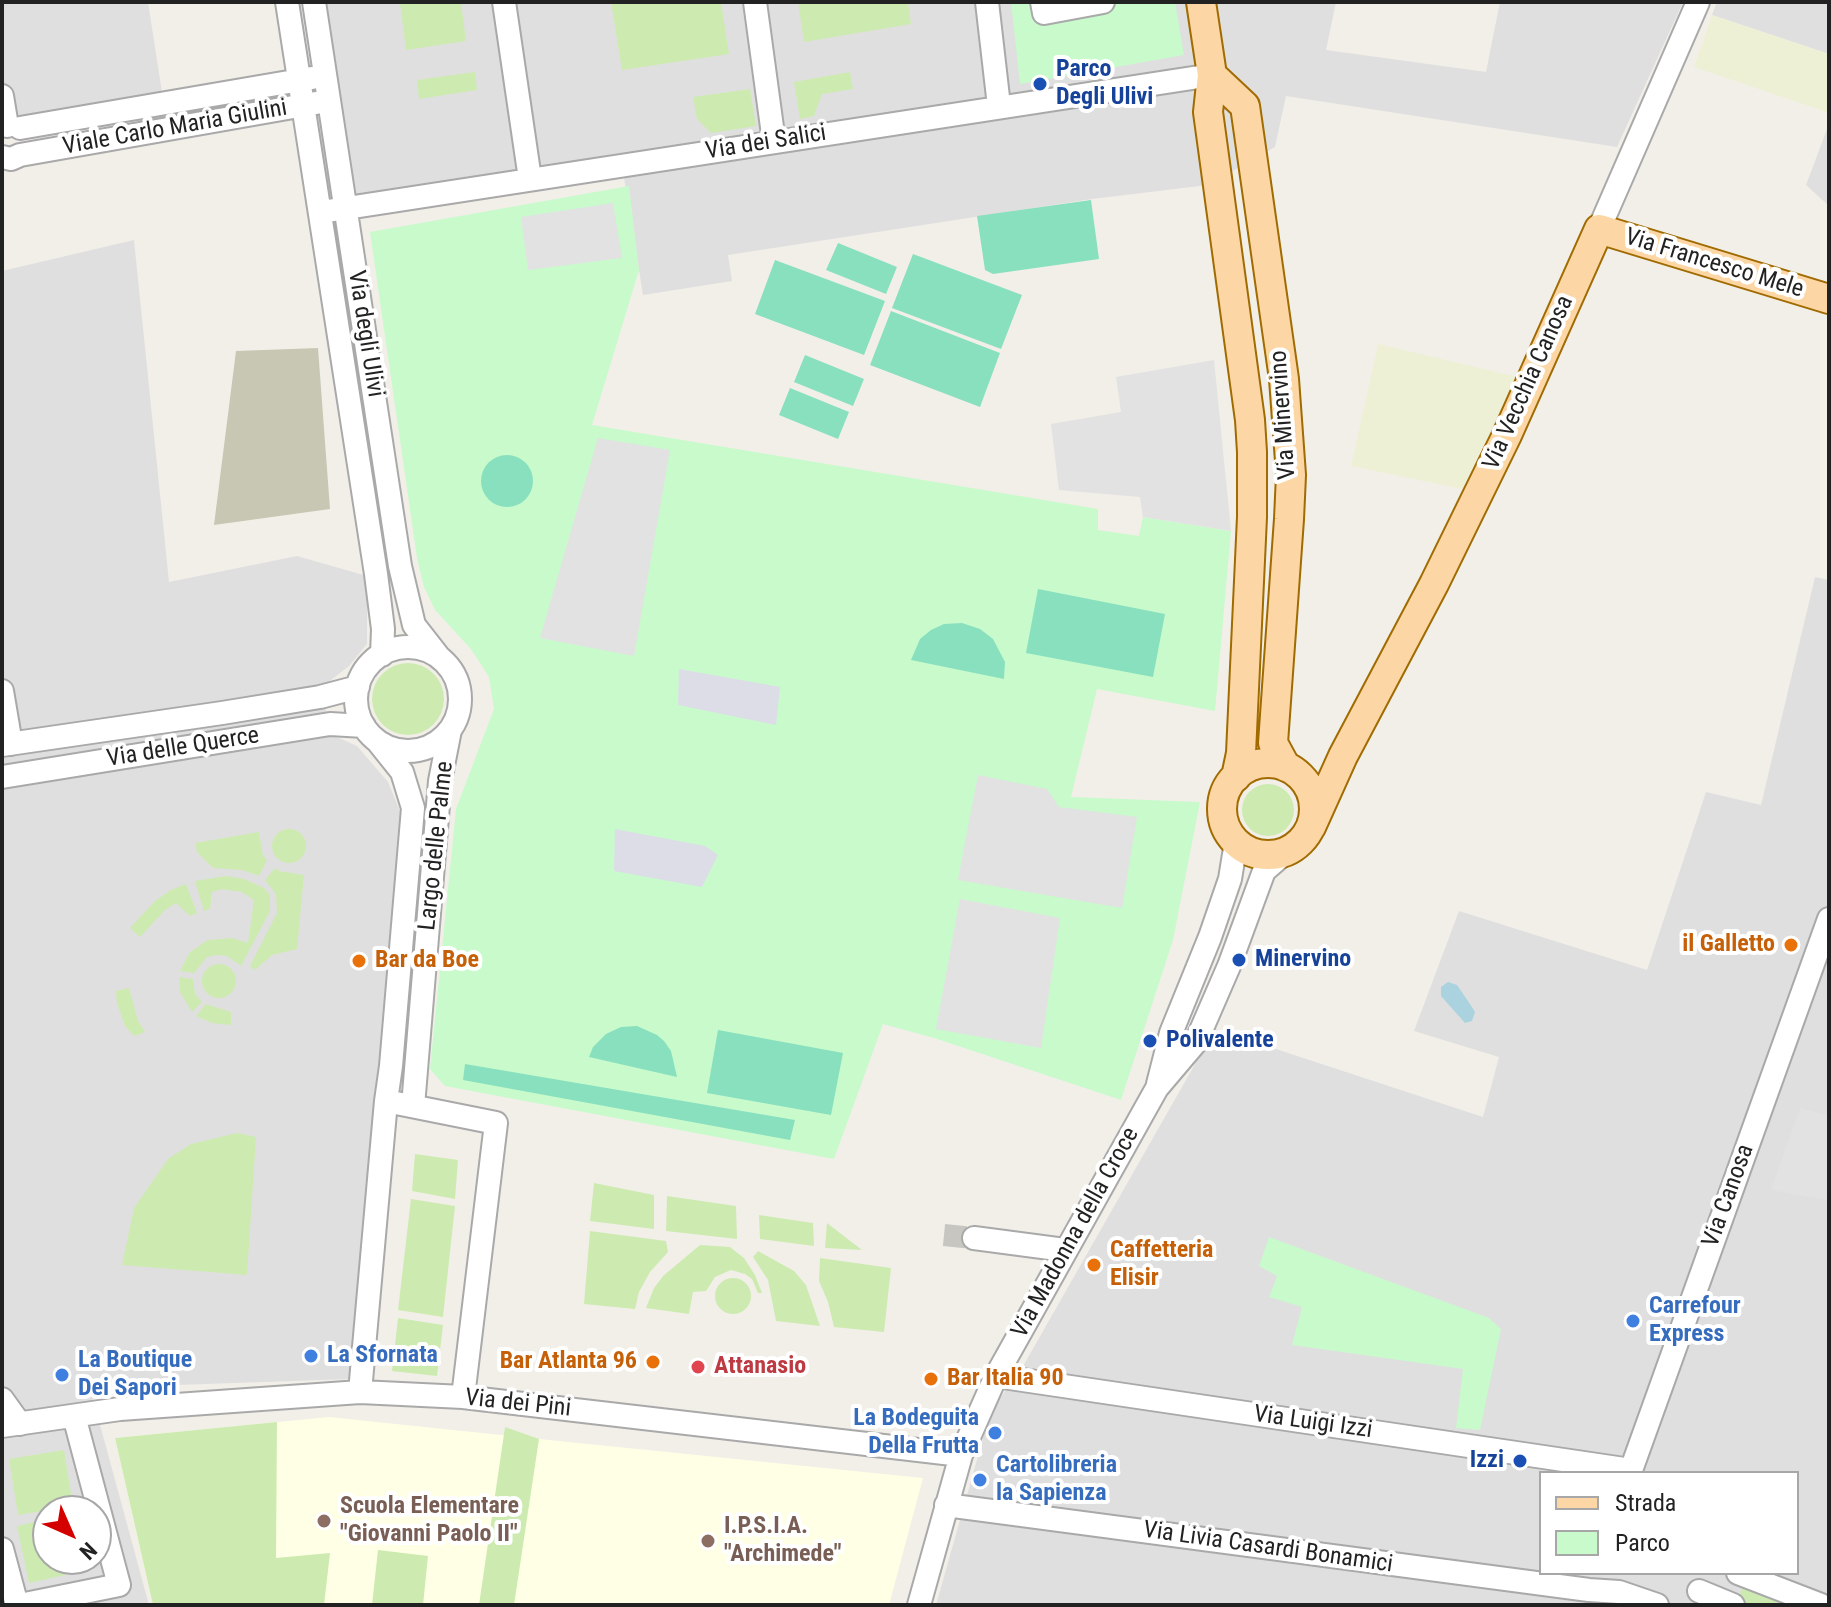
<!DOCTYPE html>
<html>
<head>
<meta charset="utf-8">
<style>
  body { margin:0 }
  #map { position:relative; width:1831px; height:1607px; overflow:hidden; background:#f2efe9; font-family:"Roboto Condensed",sans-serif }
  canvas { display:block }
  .frame { position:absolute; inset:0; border:4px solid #222; pointer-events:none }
  .legend { position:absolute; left:1539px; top:1471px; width:260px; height:104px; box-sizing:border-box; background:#fff; border:2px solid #a7a7a7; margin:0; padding:10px 14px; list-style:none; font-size:24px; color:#222 }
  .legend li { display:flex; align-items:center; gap:16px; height:40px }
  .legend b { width:40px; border:2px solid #a7a7a7 }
  .north { position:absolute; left:32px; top:1495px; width:80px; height:80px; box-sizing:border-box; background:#fff; border:2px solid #a7a7a7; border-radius:50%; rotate:135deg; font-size:22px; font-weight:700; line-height:32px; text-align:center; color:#222 }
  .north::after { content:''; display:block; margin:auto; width:28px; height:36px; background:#d40000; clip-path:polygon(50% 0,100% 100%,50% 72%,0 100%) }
</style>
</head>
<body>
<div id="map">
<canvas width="1831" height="1607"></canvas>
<div class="frame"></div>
<ul class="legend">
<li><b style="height:10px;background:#fcd6a4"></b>Strada</li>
<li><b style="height:22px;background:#c8facc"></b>Parco</li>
</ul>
<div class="north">N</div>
</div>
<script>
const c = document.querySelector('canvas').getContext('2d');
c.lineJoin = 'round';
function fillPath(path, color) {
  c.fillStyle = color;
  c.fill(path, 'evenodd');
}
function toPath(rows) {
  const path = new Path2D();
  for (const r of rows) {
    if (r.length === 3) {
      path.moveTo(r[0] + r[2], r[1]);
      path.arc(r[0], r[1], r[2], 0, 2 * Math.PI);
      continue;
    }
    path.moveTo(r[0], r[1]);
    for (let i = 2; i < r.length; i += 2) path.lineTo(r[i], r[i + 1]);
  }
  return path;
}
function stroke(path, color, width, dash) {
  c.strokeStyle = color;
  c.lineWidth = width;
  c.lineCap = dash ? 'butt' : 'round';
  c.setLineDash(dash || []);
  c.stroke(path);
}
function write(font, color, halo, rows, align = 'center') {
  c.font = font + ' "Roboto Condensed",sans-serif';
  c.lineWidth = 8;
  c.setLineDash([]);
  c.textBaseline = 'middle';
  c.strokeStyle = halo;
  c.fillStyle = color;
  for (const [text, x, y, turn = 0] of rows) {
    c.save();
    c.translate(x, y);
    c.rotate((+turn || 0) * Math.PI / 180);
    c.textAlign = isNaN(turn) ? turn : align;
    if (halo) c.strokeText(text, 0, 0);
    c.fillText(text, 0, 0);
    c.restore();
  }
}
fillPath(toPath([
  [2,2,148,2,163,99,2,123],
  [317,2,1336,2,1326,50,1486,72,1500,2,1683,2,1617,147,1286,96,1275,147,1208,185,1092,199,728,255,732,281,643,295,620,153,355,201],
  [1717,2,1829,2,1829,54,1712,15],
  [1827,129,1829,130,1829,206,1806,185],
  [134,240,169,582,297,556,367,576,367,644,349,666,322,687,330,734,357,746,388,782,402,816,398,919,351,1379,90,1388,149,1605,2,1605,2,271],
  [48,1511,96,1511,96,1559,48,1559],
  [1815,577,1829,580,1829,1605,936,1605,991,1410,1022,1368,1215,1029,1483,1117,1499,1057,1414,1031,1459,911,1647,970,1706,792,1761,805],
  [1541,1473,1797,1473,1797,1573,1541,1573]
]), '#e0dfdf');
fillPath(toPath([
  [329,1417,539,1439,923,1478,889,1605,153,1605,115,1438]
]), '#ffffe5');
fillPath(toPath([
  [318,348,330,509,214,525,236,351]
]), '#c7c7b4');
fillPath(toPath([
  [1712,15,1829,54,1829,113,1694,67],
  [1378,344,1518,377,1462,489,1351,466]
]), '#eef0d5');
fillPath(toPath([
  [461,2,466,41,406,50,400,3],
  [611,2,721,2,729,54,622,70],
  [798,2,908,2,911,24,804,42],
  [475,72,477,90,419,99,417,80],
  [850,72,853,89,822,94,814,116,800,119,794,82],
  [750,89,756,126,711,133,697,119,693,97],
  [408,699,36],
  [1268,810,26],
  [289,846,17],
  [259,832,263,856,267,860,259,876,242,870,213,868,197,852,195,843],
  [275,868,279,871,304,875,297,949,272,955,255,970,250,966,277,913,276,894,265,880],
  [226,876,244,879,264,888,270,895,270,911,241,966,227,956,217,955,207,957,194,973,180,971,190,952,208,940,232,938,248,943,254,900,242,892,222,889,212,892,210,909,204,911,195,881],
  [186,884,197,913,190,916,176,903,165,910,140,937,130,928,155,901,171,890],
  [219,981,17],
  [179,977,193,979,195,994,202,1002,192,1012,180,992],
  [129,988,138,1021,145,1032,134,1036,125,1026,117,1003,116,991],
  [206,1004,231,1012,231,1025,212,1023,196,1016],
  [237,1133,256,1137,247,1275,122,1265,134,1208,168,1159,191,1144],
  [415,1154,458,1160,455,1199,412,1191],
  [594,1183,654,1195,654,1229,590,1221],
  [667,1196,736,1206,737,1239,666,1231],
  [411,1199,455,1206,443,1317,398,1310],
  [759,1215,813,1223,814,1246,760,1239],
  [827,1223,862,1250,825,1248],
  [590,1231,666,1241,668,1252,650,1272,639,1292,635,1309,584,1304],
  [700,1245,730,1247,744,1258,755,1275,762,1293,758,1293,752,1279,745,1274,731,1270,715,1277,706,1291,693,1292,689,1314,646,1308,654,1288,663,1276],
  [758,1251,794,1271,806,1285,820,1326,776,1321,768,1280,753,1257],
  [820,1258,891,1268,884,1332,834,1327,828,1302,819,1281],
  [733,1296,18],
  [398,1318,443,1325,437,1376,392,1371],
  [277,1422,276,1558,330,1553,324,1605,153,1605,115,1438],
  [505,1427,539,1439,514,1605,479,1605],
  [64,1450,73,1506,18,1515,9,1459],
  [48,1519,48,1559,81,1559,83,1571,29,1583,17,1526],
  [378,1550,428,1556,423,1605,372,1605],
  [1743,1586,1791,1605,1751,1605,1738,1600]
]), '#cdebb0');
fillPath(toPath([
  [1011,2,1175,2,1184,55,1020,84],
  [629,186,639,270,592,425,1098,509,1098,530,1139,536,1143,517,1231,531,1215,711,1097,689,1071,797,1200,802,1173,940,1121,1100,934,1038,883,1024,834,1159,445,1086,430,1069,456,809,494,709,489,677,471,649,435,610,424,587,417,558,370,232],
  [1269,1237,1489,1318,1501,1329,1480,1430,1456,1428,1463,1369,1292,1345,1302,1307,1269,1297,1277,1276,1259,1266]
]), '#c8facc');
fillPath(toPath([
  [1091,200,1099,259,993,274,985,270,977,216],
  [838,243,897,267,886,294,826,270],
  [913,254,1022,295,1001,349,892,308],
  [775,260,885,301,864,355,755,314],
  [891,311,1000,353,980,407,870,365],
  [805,355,864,379,853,406,794,382],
  [790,388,849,412,838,439,779,415],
  [507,481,26],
  [1038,589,1165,614,1153,677,1026,653],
  [962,623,980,629,993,639,1005,662,1004,679,911,660,920,639,931,630,944,624],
  [637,1026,657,1035,664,1041,671,1051,677,1077,589,1057,593,1047,606,1034,621,1027],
  [718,1030,843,1053,831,1115,707,1093],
  [465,1064,795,1120,790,1140,463,1080]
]), '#88e0be');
fillPath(toPath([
  [613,203,622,258,528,270,521,217],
  [1214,360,1231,531,1143,517,1140,497,1059,490,1051,424,1121,412,1116,377],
  [598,438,670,450,634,656,540,638],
  [978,775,1047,789,1059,807,1137,817,1122,908,958,880],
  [960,899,1060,918,1041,1048,936,1029],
  [1800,1108,1829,1116,1829,1200,1771,1190]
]), '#e2e2e2');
fillPath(toPath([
  [679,669,780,687,776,725,678,705],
  [615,829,705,846,718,855,702,887,614,871]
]), '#dddde8');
fillPath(toPath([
  [1448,982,1457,985,1470,1004,1475,1012,1472,1021,1465,1023,1441,996,1441,987]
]), '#aad3df');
stroke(toPath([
  [944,1235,974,1238]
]), '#c8c6c1', 22, [22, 11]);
const minor = toPath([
  [287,2,376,574,383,629,382,655],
  [314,2,400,566,414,625,439,657],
  [504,2,530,179],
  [755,2,774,142],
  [987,2,999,106],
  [1042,2,1044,13,1103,2],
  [2,96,7,126],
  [20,128,312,78],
  [2,157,11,159,20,155,316,103],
  [321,212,1212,75],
  [1599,229,1698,2],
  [408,699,52],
  [2,691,11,744],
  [378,742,402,772,413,808,391,1066,386,1101],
  [2,745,222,713,320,697,358,687],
  [2,777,330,724,364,726],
  [1158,1084,1171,1033,1210,937,1230,879,1236,842],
  [413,1106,440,781,450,730],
  [974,1238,1065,1250],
  [996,1376,1631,1470],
  [360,1392,386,1101,496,1123,463,1397],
  [2,1399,20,1424],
  [2,1426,120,1409,360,1392,463,1397,961,1455],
  [1630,1473,1829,919],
  [946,1505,1589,1590,1619,1592,1657,1605],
  [2,1549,17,1605],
  [1738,1573,1821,1605],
  [1699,1591,1733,1605],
  [20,1605,119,1585,74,1416],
  [919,1605,961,1455,996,1376,1157,1088,1196,1042,1229,966,1264,871,1286,852]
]);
const major = toPath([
  [1201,2,1212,75,1208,112,1250,420,1252,452,1252,517,1241,753,1236,777],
  [1212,75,1245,106,1284,379,1291,475,1289,519,1273,743,1286,767],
  [1268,809,46],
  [1311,827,1343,756,1434,584,1507,435,1599,229,1829,299]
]);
stroke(minor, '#a9a9a9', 26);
stroke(major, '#a06b00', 32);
stroke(minor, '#fff', 22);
stroke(major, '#fcd6a4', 28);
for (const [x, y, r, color] of [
  [1040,84,8,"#1a4fb4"],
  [1791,945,8,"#e8710a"],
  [1239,960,8,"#1a4fb4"],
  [359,961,8,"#e8710a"],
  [1150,1041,8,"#1a4fb4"],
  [1094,1265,8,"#e8710a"],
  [1633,1321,8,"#3f7fe0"],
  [311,1356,8,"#3f7fe0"],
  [653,1362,8,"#e8710a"],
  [698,1367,8,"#e0444e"],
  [62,1375,8,"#3f7fe0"],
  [931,1379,8,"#e8710a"],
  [995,1433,8,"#3f7fe0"],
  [1520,1461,8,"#1a4fb4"],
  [980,1480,8,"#3f7fe0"],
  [324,1521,8,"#8d6e63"],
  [708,1541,8,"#8d6e63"]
]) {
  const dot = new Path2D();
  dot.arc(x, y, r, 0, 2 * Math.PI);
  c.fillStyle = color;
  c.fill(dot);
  stroke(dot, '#fff', 3);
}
write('bold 24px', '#164399', '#fff', [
  ["Parco",1056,70],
  ["Degli Ulivi",1056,98],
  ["Minervino",1255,960],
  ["Polivalente",1166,1041],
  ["Izzi",1504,1461,"right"]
], 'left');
write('24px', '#222', '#fff', [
  ["Viale Carlo Maria Giulini",175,128,-10],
  ["Via dei Salici",766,143,-9],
  ["Via Francesco Mele",1714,264,17],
  ["Via degli Ulivi",365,334,81],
  ["Via Vecchia Canosa",1529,383,-66],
  ["Via Minervino",1284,415,-94],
  ["Via delle Querce",183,748,-9],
  ["Largo delle Palme",437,846,-84],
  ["Via Canosa",1729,1196,-70],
  ["Via Madonna della Croce",1076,1233,-61],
  ["Via dei Pini",518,1404,6],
  ["Via Luigi Izzi",1313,1423,8],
  ["Via Livia Casardi Bonamici",1268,1548,8]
]);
write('bold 24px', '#c56008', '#fff', [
  ["il Galletto",1775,945,"right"],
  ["Bar da Boe",375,961],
  ["Caffetteria",1110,1251],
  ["Elisir",1110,1279],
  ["Bar Atlanta 96",637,1362,"right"],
  ["Bar Italia 90",947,1379]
], 'left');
write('bold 24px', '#366cbe', '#fff', [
  ["Carrefour",1649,1307],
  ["Express",1649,1335],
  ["La Sfornata",327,1356],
  ["La Boutique",78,1361],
  ["Dei Sapori",78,1389],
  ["La Bodeguita",979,1419,"right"],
  ["Della Frutta",979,1447,"right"],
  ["Cartolibreria",996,1466],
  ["la Sapienza",996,1494]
], 'left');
write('bold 24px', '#be3a42', '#fff', [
  ["Attanasio",714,1367]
], 'left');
write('bold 24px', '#785e54', '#fff', [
  ["Scuola Elementare",340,1507],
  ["\"Giovanni Paolo II\"",340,1535],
  ["I.P.S.I.A.",724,1527],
  ["\"Archimede\"",724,1555]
], 'left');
</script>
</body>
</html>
